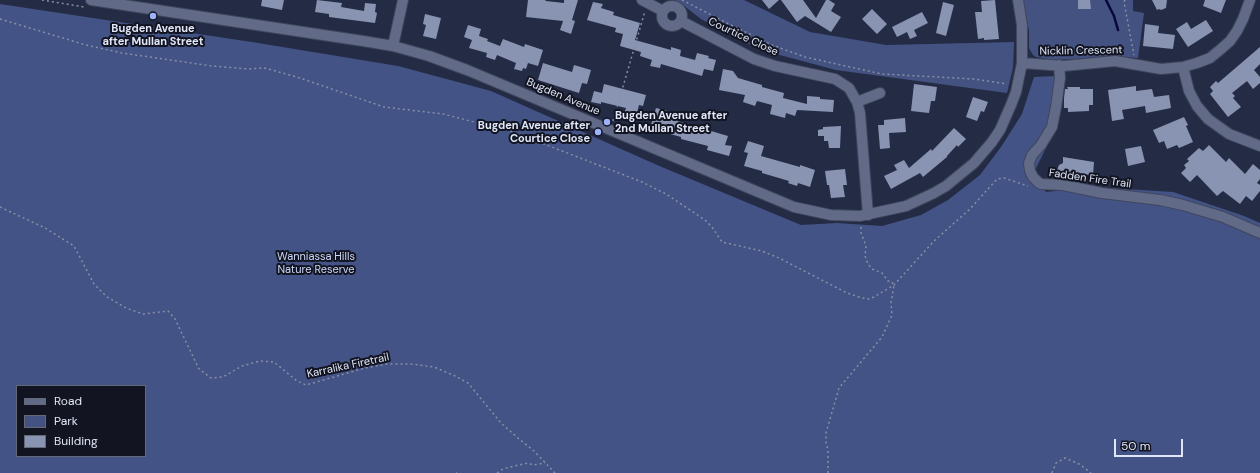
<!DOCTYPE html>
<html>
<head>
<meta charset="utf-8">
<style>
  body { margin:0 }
  #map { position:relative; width:1260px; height:473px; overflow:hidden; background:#242c45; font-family:"DM Sans",sans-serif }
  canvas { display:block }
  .legend { position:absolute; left:16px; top:385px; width:130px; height:72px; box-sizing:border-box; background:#121521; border:1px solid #646977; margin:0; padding:5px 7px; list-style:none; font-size:12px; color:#e0e6f7 }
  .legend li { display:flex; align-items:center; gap:8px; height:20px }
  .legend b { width:20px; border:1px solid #646977 }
  .scale { position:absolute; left:1114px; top:439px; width:69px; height:18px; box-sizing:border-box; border:2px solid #e0e6f7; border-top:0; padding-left:5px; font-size:12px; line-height:14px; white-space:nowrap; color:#e0e6f7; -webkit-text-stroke:3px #121521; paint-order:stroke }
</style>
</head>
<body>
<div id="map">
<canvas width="1260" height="473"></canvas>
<ul class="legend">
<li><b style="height:5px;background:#616a87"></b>Road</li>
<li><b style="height:11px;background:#445281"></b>Park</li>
<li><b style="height:11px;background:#8993b2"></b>Building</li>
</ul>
<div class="scale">50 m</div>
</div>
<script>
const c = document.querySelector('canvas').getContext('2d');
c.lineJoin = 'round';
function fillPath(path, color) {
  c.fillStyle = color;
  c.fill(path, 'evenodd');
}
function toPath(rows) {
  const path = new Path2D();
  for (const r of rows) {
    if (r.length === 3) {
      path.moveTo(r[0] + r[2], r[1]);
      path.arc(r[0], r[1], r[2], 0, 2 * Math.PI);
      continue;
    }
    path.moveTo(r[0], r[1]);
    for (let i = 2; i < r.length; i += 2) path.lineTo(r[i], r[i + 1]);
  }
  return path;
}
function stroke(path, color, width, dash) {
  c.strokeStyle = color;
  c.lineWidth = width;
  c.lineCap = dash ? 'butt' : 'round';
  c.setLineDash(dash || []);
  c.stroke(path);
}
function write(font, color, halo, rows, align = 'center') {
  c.font = font + ' "DM Sans",sans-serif';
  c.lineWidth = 4;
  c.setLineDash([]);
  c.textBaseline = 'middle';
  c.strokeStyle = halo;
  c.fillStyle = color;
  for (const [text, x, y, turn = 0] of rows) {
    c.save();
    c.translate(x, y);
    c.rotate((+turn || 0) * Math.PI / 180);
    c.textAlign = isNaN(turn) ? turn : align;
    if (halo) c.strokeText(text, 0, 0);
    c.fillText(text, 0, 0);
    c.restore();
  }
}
fillPath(toPath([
  [674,0,744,0,810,32,886,45,1014,42,1013,68,1007,93,836,70,761,50,701,19,679,2],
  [1023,0,1133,0,1133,11,1144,13,1138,58,1107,56,1076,59,1053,60,1036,57,1033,55,1029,48,1029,31]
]), '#445281');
fillPath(toPath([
  [0,4,258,43,398,66,491,91,657,165,801,225,837,223,882,226,921,215,948,200,980,175,1001,147,1022,114,1034,77,1056,76,1055,130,1033,174,1046,192,1092,187,1173,192,1244,216,1260,223,1260,473,0,473],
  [17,386,145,386,145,456,17,456]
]), '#445386');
stroke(toPath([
  [1106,0,1114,16,1118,30]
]), '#060936', 2.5);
fillPath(toPath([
  [262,0,284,0,282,10,261,6],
  [317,0,342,3,341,7,364,11,365,3,376,4,375,12,377,13,375,23,329,17,329,14,315,12],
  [528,0,545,0,546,1,564,3,564,0,578,0,572,20,575,21,571,34,560,30,563,21,526,17],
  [762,0,779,0,769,9],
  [781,0,803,0,816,18,826,0,829,0,835,4,831,11,841,17,831,32,805,16,797,22],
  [995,0,999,39,984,40,984,38,978,39,975,12,982,12,981,1],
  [1078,0,1090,0,1091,9,1078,9],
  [1152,0,1167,0,1166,8,1161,10,1159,9,1157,10],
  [1205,0,1226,0,1221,13,1203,6],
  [593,2,603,4,601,8,614,12,613,15,640,23,635,40,671,50,671,47,681,50,680,56,695,60,697,53,709,56,708,58,716,60,713,71,704,69,702,76,661,64,660,68,650,66,652,60,640,56,641,52,620,46,623,34,615,32,616,28,587,20],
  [943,2,954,5,946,36,936,33],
  [872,9,887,24,877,34,862,19],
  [922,12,928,23,914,30,917,36,910,39,907,32,897,37,892,27],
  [425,14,441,18,436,39,423,36,426,25,423,24],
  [1206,20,1213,31,1188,47,1176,29,1187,22,1191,29],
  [1145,24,1159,26,1158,33,1175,35,1173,49,1143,46],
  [468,25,481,29,479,36,488,39,487,41,500,46,503,39,524,47,525,44,543,50,538,66,528,63,526,69,523,68,522,71,514,69,516,63,497,55,495,60,486,57,487,53,469,48,472,40,464,37],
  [1260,47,1260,64,1254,70,1260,77,1260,83,1253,89,1247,81,1232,93,1235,96,1233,98,1241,107,1228,117,1210,94,1213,91,1210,87,1216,81,1218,83],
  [543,63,572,72,574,65,591,70,587,84,582,83,579,93,538,80],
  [723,69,733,71,738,78,762,85,762,87,784,93,783,98,807,104,807,96,820,97,820,99,834,100,833,112,797,110,795,116,786,113,785,118,770,114,772,105,757,101,755,106,743,102,745,95,719,90],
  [604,84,646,95,643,106,639,105,636,117,624,114,626,108,601,102,601,104,591,102,594,91,602,93],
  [914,84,937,87,935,101,931,101,929,113,911,111],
  [1136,86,1136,91,1152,89,1154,97,1169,95,1171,108,1146,113,1145,106,1122,110,1124,119,1112,121,1108,90],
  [1067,87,1080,87,1080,89,1093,89,1093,105,1089,105,1089,111,1068,112,1068,108,1064,108,1064,98,1065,89,1068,89],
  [973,97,988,102,984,112,981,111,977,121,966,117],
  [656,108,679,114,677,121,728,136,725,145,732,146,729,156,707,150,708,146,681,139,681,137,663,132,664,129,651,125],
  [1184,117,1188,125,1186,126,1193,142,1179,148,1177,145,1167,149,1164,141,1159,143,1153,130],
  [905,118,906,132,889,133,890,148,880,149,878,125,884,125,884,120],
  [841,126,840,148,829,148,828,141,824,141,824,136,818,136,818,130,823,129,823,127],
  [954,128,966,139,958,147,957,145,947,156,947,157,923,177,920,173,891,189,884,176,897,170,894,165,904,160,909,168,931,149,932,151],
  [748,141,764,146,761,156,800,167,800,165,815,170,810,187,798,183,797,186,788,183,789,181,762,173,762,171,744,166,748,153,744,152],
  [1209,145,1226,162,1229,158,1245,174,1253,164,1260,170,1260,179,1257,183,1260,185,1260,191,1252,201,1246,196,1240,204,1223,191,1217,196,1197,175,1190,182,1181,173,1186,168,1184,165,1189,161,1187,159,1199,148,1203,151],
  [1141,146,1145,162,1128,166,1125,149],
  [1063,157,1094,162,1093,175,1056,173,1059,165,1063,163],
  [845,169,847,185,843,185,845,197,831,198,829,185,827,185,825,171]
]), '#8993b2');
const minor = toPath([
  [91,0,363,41,393,46,429,56,467,70,794,207,831,215,860,216,906,206,934,193,946,186,974,163,992,142,1000,130,1011,105,1016,92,1022,63,1022,25,1018,0],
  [642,0,663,11],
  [672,16,10],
  [681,21,754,59,775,66,835,79,849,88,857,102,860,113,868,215],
  [393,46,403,0],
  [1022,63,1064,66,1115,61,1161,69,1183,67,1197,63,1210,58,1221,49,1230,41,1237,31,1243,19,1250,0],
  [1059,65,1060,78,1056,107,1052,127,1041,145,1032,155,1029,163,1030,171,1033,177,1038,182,1041,184,1063,185,1102,193,1160,200,1183,205,1223,217,1260,233],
  [1183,67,1189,91,1197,106,1208,119,1229,134,1260,146],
  [857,102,880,93]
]);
stroke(minor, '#40465c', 12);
stroke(toPath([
  [42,0,84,7],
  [682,0,731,25,772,45,805,57,823,61,882,74,974,79,1007,84],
  [1125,0,1124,2,1134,55],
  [0,19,86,45,122,53,212,66,248,69,264,68,272,70,300,78,384,107,443,114,474,122,503,128,642,182,666,194,705,220,712,227,722,242,762,251,779,258,847,293,862,298,869,299,874,297,894,285,934,241,970,209,997,179,1004,178,1028,186],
  [613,121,645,11],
  [0,207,45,228,74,246,94,284,107,297,126,308,143,314,168,311,175,319,199,369,211,378,223,377,242,366,260,361,274,362,297,381,306,385,365,368,387,364,411,364,434,367,455,376,468,383,501,423,519,439,534,451,555,473],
  [456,473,457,473],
  [497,473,503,469,514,466,528,463,533,465,545,463],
  [828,473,828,449,826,444,826,433,839,388,882,337,892,315,891,303,894,285,891,281,888,281,882,273,872,269,868,264,865,256,866,246,861,233,861,226],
  [1052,473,1056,463,1065,458,1079,464,1091,473]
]), '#888fa4', 1.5, [2, 3]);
stroke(minor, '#616a87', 10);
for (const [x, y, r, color] of [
  [153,16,4,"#9db4fd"],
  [607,122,4,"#9db4fd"],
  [598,132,4,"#9db4fd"]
]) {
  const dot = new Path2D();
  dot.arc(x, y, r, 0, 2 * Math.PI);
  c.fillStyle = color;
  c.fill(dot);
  stroke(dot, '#121521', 1.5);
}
write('bold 11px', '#e0e6f7', '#121521', [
  ["Bugden Avenue",153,29],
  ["after Mullan Street",153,42],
  ["Bugden Avenue after",615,116,"left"],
  ["2nd Mullan Street",615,129,"left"],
  ["Bugden Avenue after",590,126,"right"],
  ["Courtice Close",590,139,"right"]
]);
write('11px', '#e0e6f7', '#121521', [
  ["Courtice Close",743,37,25],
  ["Nicklin Crescent",1081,51,-1],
  ["Bugden Avenue",563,97,23],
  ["Fadden Fire Trail",1090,179,8],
  ["Karralika Firetrail",348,366,-12]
]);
write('11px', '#ccd7f7', '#121521', [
  ["Wanniassa Hills",316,257],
  ["Nature Reserve",316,270]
]);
</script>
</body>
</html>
